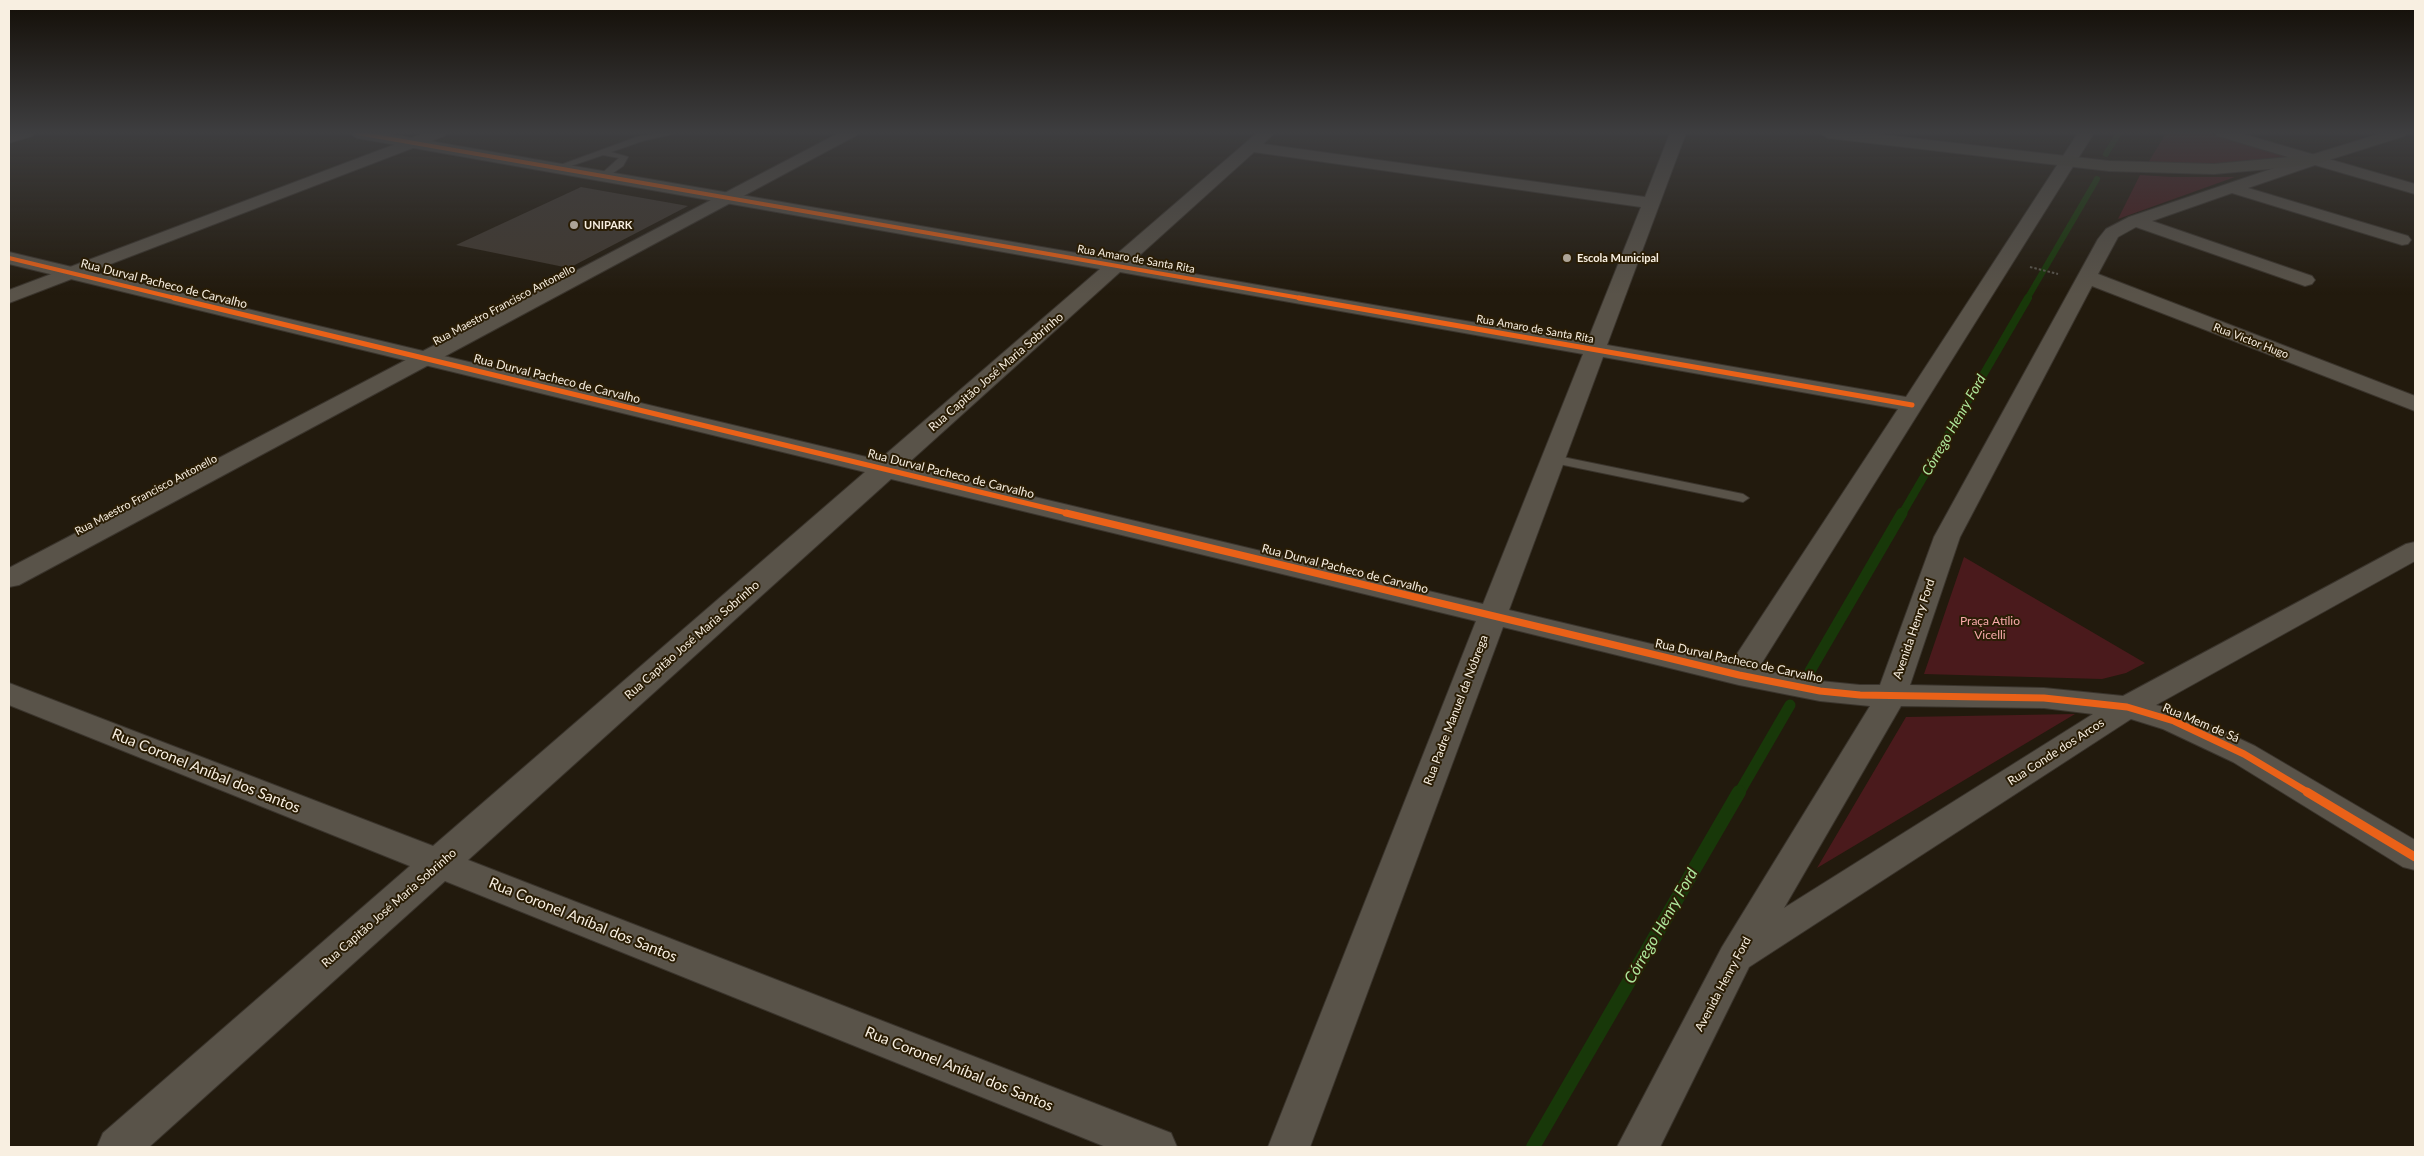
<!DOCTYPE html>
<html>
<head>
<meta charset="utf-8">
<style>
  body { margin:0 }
  #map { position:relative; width:2424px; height:1156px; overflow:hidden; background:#221a0d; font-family:Lato,sans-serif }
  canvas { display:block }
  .frame { position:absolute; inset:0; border:10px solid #f8efe1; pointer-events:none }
</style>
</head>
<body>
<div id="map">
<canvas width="2424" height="1156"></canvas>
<div class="frame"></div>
</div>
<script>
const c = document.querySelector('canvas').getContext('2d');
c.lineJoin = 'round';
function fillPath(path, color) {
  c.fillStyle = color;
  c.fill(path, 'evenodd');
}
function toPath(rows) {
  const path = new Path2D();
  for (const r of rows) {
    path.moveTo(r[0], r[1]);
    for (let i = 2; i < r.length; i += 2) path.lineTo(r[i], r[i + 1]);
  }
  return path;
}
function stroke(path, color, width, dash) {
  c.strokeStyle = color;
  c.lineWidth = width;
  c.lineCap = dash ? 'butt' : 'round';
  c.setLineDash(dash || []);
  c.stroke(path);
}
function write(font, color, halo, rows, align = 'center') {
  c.font = font + ' Lato,sans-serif';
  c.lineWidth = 4;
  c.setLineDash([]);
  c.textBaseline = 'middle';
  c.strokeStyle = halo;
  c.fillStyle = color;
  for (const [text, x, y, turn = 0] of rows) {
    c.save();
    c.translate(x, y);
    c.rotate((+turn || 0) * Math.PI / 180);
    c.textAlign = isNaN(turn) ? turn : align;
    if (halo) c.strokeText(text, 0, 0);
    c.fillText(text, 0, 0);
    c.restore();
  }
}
fillPath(toPath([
  [2166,133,2209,133,2289,157,2227,163,2148,163],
  [2140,175,2172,177,2235,177,2118,219],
  [1964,557,2145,663,2126,673,2102,679,1924,674],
  [2075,714,1817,868,1906,717]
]), '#4a1a1c');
stroke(toPath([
  [2106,154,2119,133],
  [2027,299,2097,179]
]), '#183809', 6);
stroke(toPath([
  [1902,514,2028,298]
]), '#183809', 8);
stroke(toPath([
  [1810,671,1902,513],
  [1739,793,1790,705]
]), '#183809', 11);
stroke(toPath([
  [1533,1147,1739,792]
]), '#183809', 14);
fillPath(toPath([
  [581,187,688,206,569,268,456,245]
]), '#413930');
const service = toPath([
  [660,133,676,133,642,141,611,152,628,157,623,166,606,178,599,176,619,158,603,155,559,170,552,168,637,137,660,133],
  [1553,455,1743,494,1749,498,1743,502,1549,462,1547,459,1549,456,1553,455]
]);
const minor = toPath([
  [9,133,35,133,32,136,9,143,9,133],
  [349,133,383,133,1111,259,1257,133,1274,133,1263,144,1645,197,1670,133,1686,133,1607,345,1906,397,2078,133,2094,133,1758,669,1820,681,1860,685,1880,685,1934,537,2098,239,2106,229,2129,217,2298,160,2218,136,2215,133,2239,133,2415,184,2415,194,2315,165,2248,188,2408,236,2411,240,2408,244,2402,245,2232,193,2152,221,2312,276,2315,280,2312,284,2305,286,2136,227,2118,237,2098,274,2415,396,2415,411,2092,286,1960,537,1910,685,2044,688,2123,696,2406,544,2415,542,2415,561,2156,705,2185,713,2255,746,2415,840,2415,870,2403,867,2233,762,2163,729,2131,719,1749,967,1660,1147,1617,1147,1722,947,1870,706,1820,701,1739,685,1503,627,1310,1147,1268,1147,1476,621,891,479,468,860,1171,1133,1177,1147,1106,1147,445,881,149,1147,97,1147,103,1133,410,866,9,705,9,683,433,846,865,472,9,264,9,252,879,460,1100,269,357,138,349,133],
  [1254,152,1641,207,1587,342,1131,263,1254,152],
  [1120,272,1583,354,1483,604,905,466,1120,272],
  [1603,357,1898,409,1731,663,1509,610,1603,357],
  [1901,706,2044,708,2093,714,1784,908,1901,706]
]);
const tertiary = toPath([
  [425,133,447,133,444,136,9,303,9,290,425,133],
  [839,133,858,133,855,136,19,585,9,587,9,568,839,133]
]);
const secondary = toPath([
  [1820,133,1867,133,2109,161,2214,164,2311,155,2383,133,2407,133,2404,136,2313,165,2214,174,2109,171,1828,138,1820,133]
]);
stroke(service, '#3a342c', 2);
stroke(minor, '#3a342c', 2);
stroke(tertiary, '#3a342c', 2);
stroke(secondary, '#3a342c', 2);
stroke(toPath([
  [2030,267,2058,274]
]), '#5a564d', 2, [2.5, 2]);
fillPath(service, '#595349');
fillPath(minor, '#595349');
fillPath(tertiary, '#595349');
fillPath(secondary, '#565142');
stroke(toPath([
  [357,133,1306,299],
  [9,258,179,299]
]), '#ea6118', 4);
stroke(toPath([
  [174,298,1071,514],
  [1299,298,1912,405]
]), '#ea6118', 5);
stroke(toPath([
  [1066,513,1739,675,1820,691,1860,695,2044,698,2127,707,2174,721,2244,754,2309,793]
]), '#ea6118', 7);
stroke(toPath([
  [2307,792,2415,857]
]), '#ea6118', 9);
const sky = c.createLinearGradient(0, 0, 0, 295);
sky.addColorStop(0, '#130e07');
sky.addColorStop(0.45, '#3e3e40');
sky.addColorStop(1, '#3e3e4000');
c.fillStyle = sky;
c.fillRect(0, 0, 2424, 295);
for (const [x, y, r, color] of [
  [574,225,5,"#ada497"],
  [1567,258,5,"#ada497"]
]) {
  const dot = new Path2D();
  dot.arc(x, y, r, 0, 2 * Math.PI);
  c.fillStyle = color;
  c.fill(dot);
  stroke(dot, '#2a1d05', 2);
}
write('bold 11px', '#f8efe1', '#2a1d05', [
  ["UNIPARK",584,225],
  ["Escola Municipal",1577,258]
], 'left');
write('11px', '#f8efe1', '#2a1d05', [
  ["Rua Amaro de Santa Rita",1136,259,10],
  ["Rua Maestro Francisco Antonello",504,305,-28],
  ["Rua Amaro de Santa Rita",1535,329,10],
  ["Rua Victor Hugo",2251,341,21],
  ["Rua Maestro Francisco Antonello",146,495,-28]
]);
write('12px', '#f8efe1', '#2a1d05', [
  ["Rua Durval Pacheco de Carvalho",164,284,14],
  ["Rua Capitão José Maria Sobrinho",996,372,-41],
  ["Rua Durval Pacheco de Carvalho",557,379,14],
  ["Rua Durval Pacheco de Carvalho",951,474,14],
  ["Rua Durval Pacheco de Carvalho",1345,569,14],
  ["Avenida Henry Ford",1914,629,-71],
  ["Rua Capitão José Maria Sobrinho",692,640,-41],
  ["Rua Durval Pacheco de Carvalho",1739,661,12],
  ["Rua Padre Manuel da Nóbrega",1456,710,-69],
  ["Rua Mem de Sá",2201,723,23],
  ["Rua Conde dos Arcos",2056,752,-33],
  ["Rua Capitão José Maria Sobrinho",389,908,-41],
  ["Avenida Henry Ford",1723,984,-62]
]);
write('12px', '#f9aaab', '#2a1d05', [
  ["Praça Atílio",1990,621],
  ["Vicelli",1990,635]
]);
write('italic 14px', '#aee79b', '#2a1d05', [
  ["Córrego Henry Ford",1954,425,-60]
]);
write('15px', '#f8efe1', '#2a1d05', [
  ["Rua Coronel Aníbal dos Santos",206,771,22],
  ["Rua Coronel Aníbal dos Santos",583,920,22],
  ["Rua Coronel Aníbal dos Santos",959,1069,22]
]);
write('italic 16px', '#aee79b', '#2a1d05', [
  ["Córrego Henry Ford",1661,926,-60]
]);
</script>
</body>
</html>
